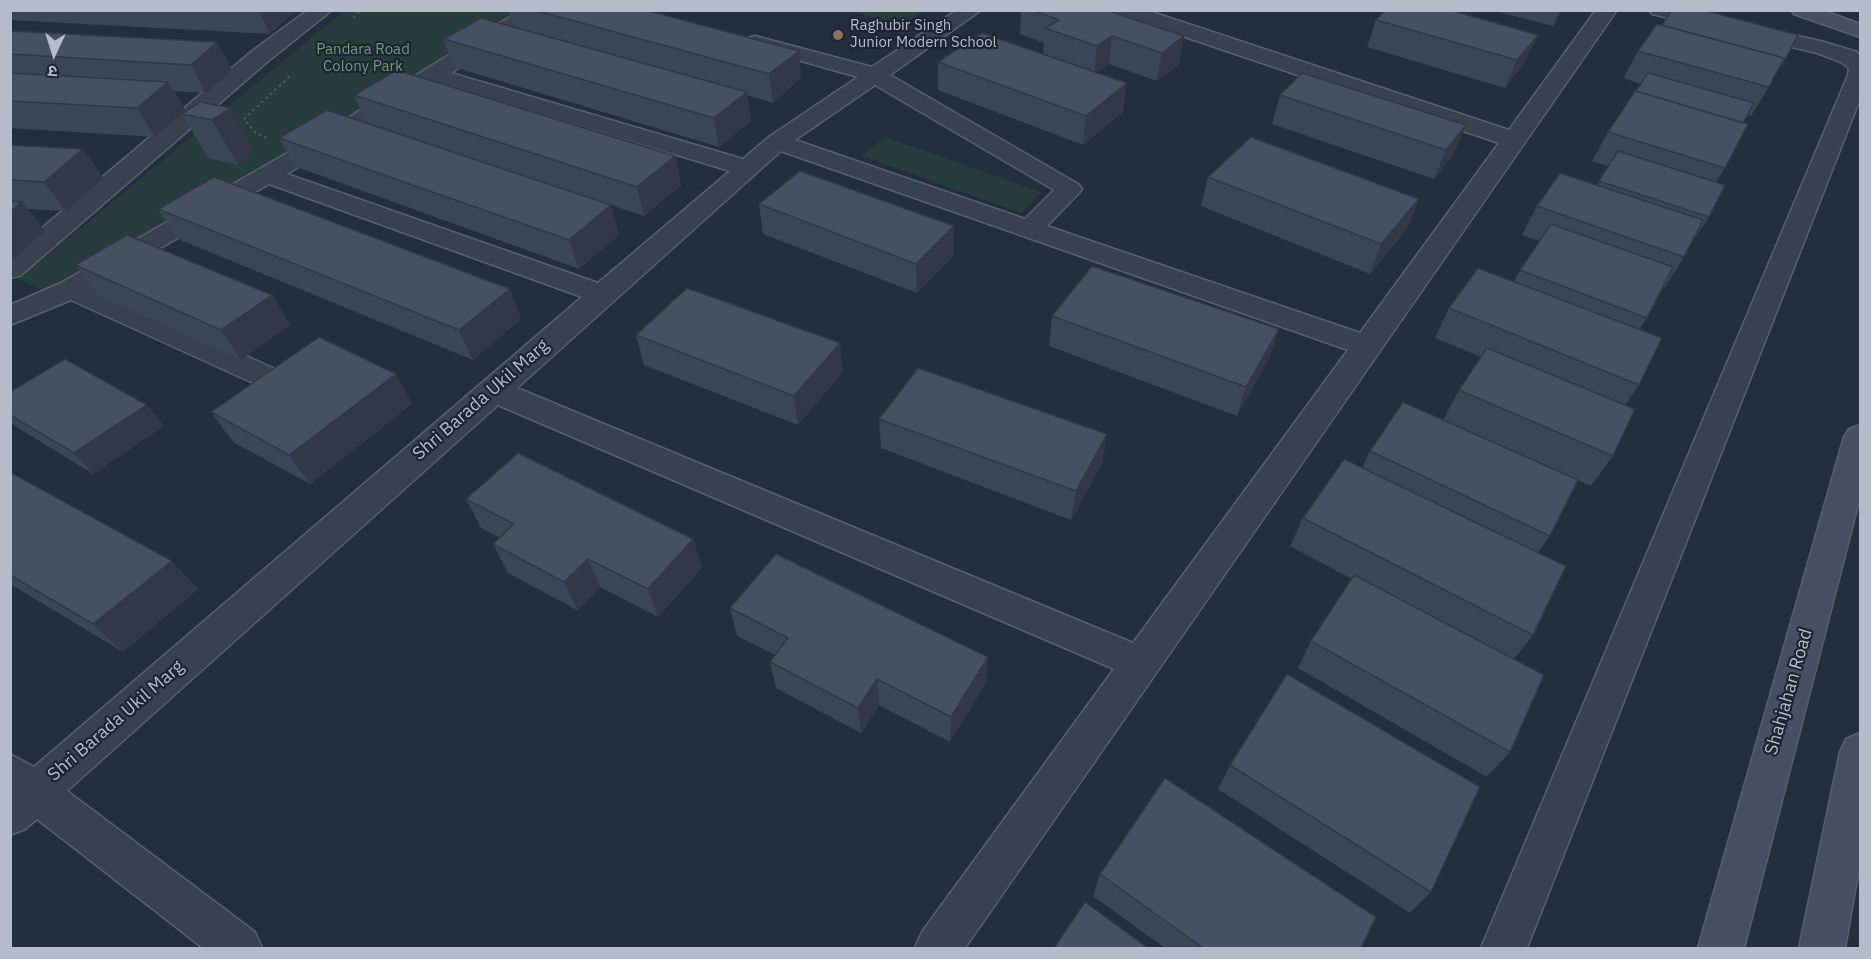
<!DOCTYPE html>
<html>
<head>
<meta charset="utf-8">
<style>
  body { margin:0 }
  #map { position:relative; width:1871px; height:959px; overflow:hidden; background:#242f3e; font-family:"IBM Plex Sans","Noto Sans Devanagari",sans-serif }
  canvas { display:block }
  .frame { position:absolute; inset:0; border:12px solid #b4bcc9; pointer-events:none }
  .north { position:absolute; left:24px; top:24px; width:60px; height:60px; -webkit-text-stroke:4px #1d2633; paint-order:stroke; rotate:184deg; font-size:16px; font-weight:700; line-height:24px; text-align:center; color:#b4bcc9 }
  .north::after { content:''; display:block; margin:auto; width:21px; height:27px; background:#b4bcc9; clip-path:polygon(50% 0,100% 100%,50% 72%,0 100%) }
</style>
</head>
<body>
<div id="map">
<canvas width="1871" height="959"></canvas>
<div class="frame"></div>
<div class="north">उ</div>
</div>
<script>
const c = document.querySelector('canvas').getContext('2d');
c.lineJoin = 'round';
function fillPath(path, color) {
  c.fillStyle = color;
  c.fill(path, 'evenodd');
}
function toPath(rows) {
  const path = new Path2D();
  for (const r of rows) {
    path.moveTo(r[0], r[1]);
    for (let i = 2; i < r.length; i += 2) path.lineTo(r[i], r[i + 1]);
  }
  return path;
}
function stroke(path, color, width, dash) {
  c.strokeStyle = color;
  c.lineWidth = width;
  c.lineCap = dash ? 'butt' : 'round';
  c.setLineDash(dash || []);
  c.stroke(path);
}
function write(font, color, halo, rows, align = 'center') {
  c.font = font + ' "IBM Plex Sans",sans-serif';
  c.lineWidth = 4.5;
  c.setLineDash([]);
  c.textBaseline = 'middle';
  c.strokeStyle = halo;
  c.fillStyle = color;
  for (const [text, x, y, turn = 0] of rows) {
    c.save();
    c.translate(x, y);
    c.rotate((+turn || 0) * Math.PI / 180);
    c.textAlign = isNaN(turn) ? turn : align;
    if (halo) c.strokeText(text, 0, 0);
    c.fillText(text, 0, 0);
    c.restore();
  }
}
fillPath(toPath([
  [344,11,531,11,49,294,19,279],
  [852,11,924,10,924,11,901,26],
  [885,137,1041,192,1021,213,862,156]
]), '#263c3f');
const street = toPath([
  [308,10,332,10,267,62,20,276,10,278,10,255,251,52,308,10],
  [521,10,546,10,451,73,743,159,769,137,858,77,748,46,745,42,748,38,755,36,872,67,957,10,981,10,890,75,1078,184,1082,189,1078,194,1047,226,1360,333,1499,143,1117,14,1114,10,1146,10,1509,130,1596,10,1617,10,965,948,915,948,922,932,1114,669,498,405,67,791,255,932,262,948,203,948,37,819,25,829,10,835,10,754,34,767,582,297,269,184,93,288,273,368,277,375,273,382,262,385,251,382,71,300,10,325,10,305,61,283,343,121,521,10],
  [436,82,730,171,598,283,287,174,436,82],
  [875,85,1054,190,1025,219,795,140,875,85],
  [781,151,1348,350,1133,643,517,388,781,151],
  [1649,10,1688,10,1824,42,1857,52,1860,56,1860,99,1527,948,1481,948,1848,75,1849,68,1841,62,1817,53,1652,14,1649,10]
]);
const secondary = toPath([
  [1791,10,1822,10,1860,24,1860,37,1794,14,1791,10],
  [1860,425,1860,497,1744,948,1698,948,1844,437,1849,429,1860,425],
  [1860,733,1860,862,1845,948,1799,948,1840,752,1846,739,1860,733]
]);
stroke(street, '#565f6c', 3);
stroke(secondary, '#565f6c', 3);
stroke(toPath([
  [353,18,361,10],
  [267,138,256,133,244,119,290,76]
]), '#44595c', 2, [3, 3]);
fillPath(street, '#38414e');
fillPath(secondary, '#465061');
fillPath(toPath([
  [10,10,294,10,295,12,270,34,10,20],
  [509,10,645,10,801,78,773,103,747,95,751,121,719,147,454,67,444,39,514,27],
  [1021,10,1106,10,1179,64,1157,81,1109,64,1096,73,1123,112,1083,145,938,90,938,62,1043,54,1044,43,1020,34],
  [1491,10,1562,10,1553,26],
  [1376,20,1525,62,1505,88,1367,47],
  [10,31,217,42,232,70,206,93,174,91,185,110,155,137,10,128],
  [1638,51,1785,60,1776,73,1769,87,1751,116,1747,115,1743,123,1725,168,1716,182,1709,217,1695,238,1694,238,1684,257,1665,287,1663,287,1647,318,1640,329,1639,385,1625,405,1613,456,1591,486,1489,440,1550,536,1538,552,1533,635,1514,659,1510,752,1487,777,1298,668,1311,641,1352,579,1290,546,1303,518,1362,468,1370,451,1443,420,1459,390,1481,357,1435,338,1449,308,1514,281,1520,270,1539,241,1522,235,1537,206,1597,185,1608,166,1592,161,1608,132,1641,84,1623,78],
  [1302,73,1454,154,1434,179,1272,124,1280,95],
  [354,95,675,156,681,185,644,216,437,147,619,235,579,269,294,166,279,138,367,124],
  [200,102,255,152,238,165,208,158,182,114],
  [10,145,83,149,103,178,66,211,28,209,45,231,10,262],
  [1208,177,1419,199,1407,229,1370,274,1201,206],
  [759,204,954,226,954,255,917,293,763,234],
  [158,209,510,289,521,319,473,360,178,239],
  [75,265,272,295,290,325,241,360,98,295],
  [1052,316,1279,329,1269,359,1237,416,1049,346],
  [636,335,843,372,798,425,644,365],
  [396,374,412,404,310,484,233,442,211,412],
  [10,392,147,405,164,426,93,474,12,424,10,423],
  [879,419,1102,464,1071,520,881,448],
  [10,472,198,589,123,652,10,584],
  [466,499,693,539,702,568,658,617,600,587,577,610,508,573,493,544,500,538,481,528],
  [730,608,986,683,950,742,879,705,861,733,776,688,770,662,775,655,737,636],
  [1230,765,1431,892,1410,913,1218,789],
  [1100,874,1361,948,1165,948,1093,896]
]), '#3b4654');
fillPath(toPath([
  [258,10,294,10,295,12,270,34],
  [1560,10,1562,10,1553,26],
  [1538,35,1525,62,1505,88,1517,60],
  [1112,36,1109,64,1094,74,1097,46],
  [1184,36,1179,64,1157,81,1162,53],
  [217,42,232,70,206,93,191,65],
  [799,51,801,78,773,103,769,74],
  [168,82,185,110,155,137,137,108],
  [1127,83,1123,112,1083,145,1086,116],
  [747,92,751,121,719,147,714,118],
  [231,108,255,152,238,165,212,120],
  [1466,125,1454,154,1434,179,1446,150],
  [83,149,103,178,66,211,44,182],
  [675,156,681,185,644,216,637,187],
  [1419,199,1407,229,1370,274,1381,244],
  [22,202,45,231,10,262,10,212],
  [611,205,619,235,579,269,569,240],
  [954,226,954,255,917,293,916,264],
  [510,289,521,319,473,360,459,330],
  [272,295,290,325,241,360,221,330],
  [1279,329,1269,359,1237,416,1246,387],
  [840,343,843,372,798,425,794,396],
  [396,374,412,404,310,484,289,455],
  [147,405,164,426,93,474,74,453],
  [1107,434,1102,464,1071,520,1076,491],
  [693,539,702,568,658,617,648,589],
  [588,559,600,587,577,610,564,582],
  [172,561,198,589,123,652,93,624],
  [988,657,986,683,950,742,951,717],
  [877,679,879,705,861,733,858,708]
]), '#303945');
const building = toPath([
  [534,10,645,10,799,51,769,74,534,10],
  [1032,10,1106,10,1184,36,1162,53,1112,36,1097,46,1045,28,1059,20,1032,10],
  [1386,10,1450,10,1538,35,1517,60,1376,20,1386,10],
  [1672,10,1703,10,1798,35,1785,60,1784,59,1784,58,1662,25,1672,10],
  [481,18,747,92,714,118,444,39,481,18],
  [1657,24,1784,58,1769,87,1638,51,1657,24],
  [10,31,217,42,191,65,10,54,10,31],
  [982,33,1127,83,1086,116,938,62,982,33],
  [397,70,675,156,637,187,354,95,397,70],
  [10,73,168,82,137,108,10,101,10,73],
  [1302,73,1466,125,1446,150,1280,95,1302,73],
  [1648,73,1754,103,1743,123,1636,91,1648,73],
  [1635,91,1748,124,1725,168,1608,132,1635,91],
  [200,102,231,108,212,120,182,114,200,102],
  [327,110,611,205,569,240,279,138,327,110],
  [1251,137,1419,199,1381,244,1208,177,1251,137],
  [10,145,83,149,44,182,10,180,10,145],
  [1618,151,1725,185,1709,217,1599,181,1618,151],
  [800,171,954,226,916,264,759,204,800,171],
  [1560,173,1703,220,1684,257,1537,206,1560,173],
  [214,177,510,289,459,330,158,209,214,177],
  [10,201,22,202,10,212,10,201],
  [1551,224,1673,267,1647,318,1520,270,1551,224],
  [127,235,272,295,221,330,75,265,127,235],
  [1092,266,1279,329,1246,387,1052,316,1092,266],
  [1478,268,1662,338,1639,385,1449,308,1478,268],
  [687,288,840,343,794,396,636,335,687,288],
  [319,337,396,374,289,455,211,412,319,337],
  [1487,348,1635,409,1613,456,1459,390,1487,348],
  [65,359,147,405,74,453,10,415,10,392,65,359],
  [918,368,1107,434,1076,491,879,419,918,368],
  [1403,402,1578,480,1550,536,1370,451,1403,402],
  [518,453,693,539,648,589,588,559,564,582,493,544,514,524,466,499,518,453],
  [1344,459,1566,566,1533,635,1303,518,1344,459],
  [10,472,172,561,93,624,10,575,10,472],
  [776,554,988,657,951,717,877,679,858,708,770,662,788,638,730,608,776,554],
  [1354,575,1544,675,1510,752,1311,641,1354,575],
  [1287,674,1480,787,1431,892,1230,765,1287,674],
  [1165,778,1376,917,1361,948,1203,948,1100,874,1165,778],
  [1085,902,1148,948,1054,948,1085,902]
]);
fillPath(building, '#455162');
stroke(building, '#303945', 1.5);
for (const [x, y, r, color] of [
  [838,35,6,"#8d6e63"]
]) {
  const dot = new Path2D();
  dot.arc(x, y, r, 0, 2 * Math.PI);
  c.fillStyle = color;
  c.fill(dot);
  stroke(dot, '#1d2633', 2);
}
write('15px', '#b4bcc9', '#1d2633', [
  ["Raghubir Singh",850,26],
  ["Junior Modern School",850,43]
], 'left');
write('15px', '#6b9a76', '#1d2633', [
  ["Pandara Road",363,50],
  ["Colony Park",363,67]
]);
write('18px', '#b4bcc9', '#1d2633', [
  ["Shri Barada Ukil Marg",481,400,-41],
  ["Shahjahan Road",1789,692,-74],
  ["Shri Barada Ukil Marg",116,721,-41]
]);
</script>
</body>
</html>
